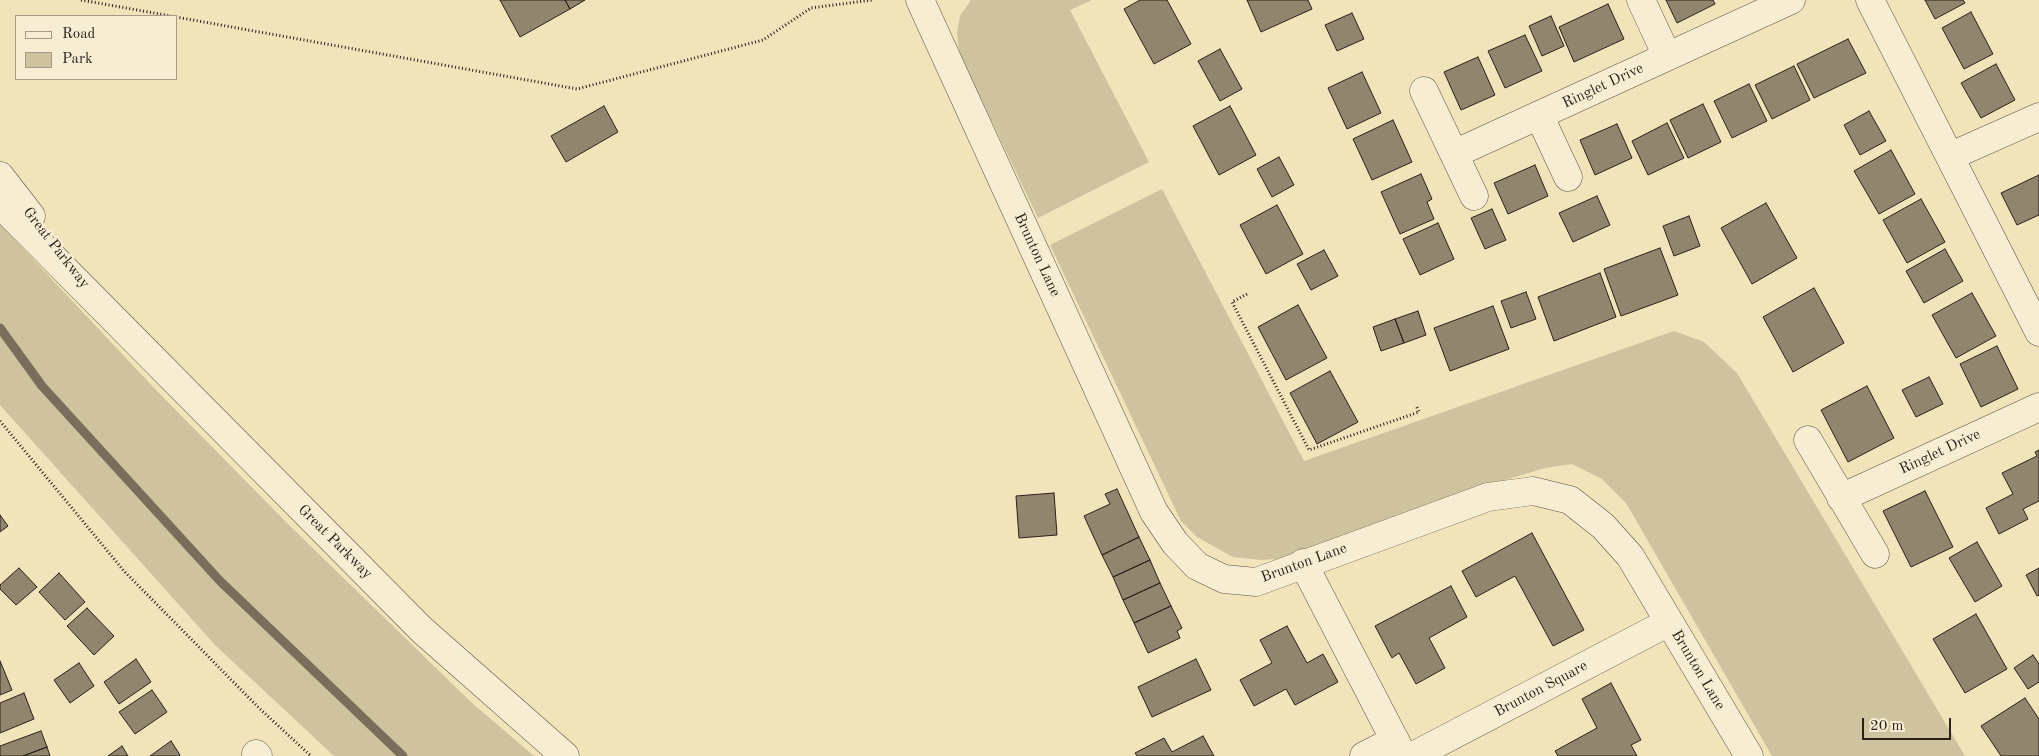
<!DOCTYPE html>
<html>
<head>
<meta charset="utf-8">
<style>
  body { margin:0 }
  #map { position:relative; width:2039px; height:756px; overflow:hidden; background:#f1e3ba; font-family:"Old Standard TT",serif }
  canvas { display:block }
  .legend { position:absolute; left:15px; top:15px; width:162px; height:65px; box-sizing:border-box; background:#f6edd2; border:1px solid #a59b88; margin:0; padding:6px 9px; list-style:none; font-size:15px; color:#2b201a }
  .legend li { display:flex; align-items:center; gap:10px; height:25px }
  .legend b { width:25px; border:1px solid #a59b88 }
  .scale { position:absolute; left:1862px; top:718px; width:89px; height:22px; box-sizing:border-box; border:2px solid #2b201a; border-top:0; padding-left:6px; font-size:15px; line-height:18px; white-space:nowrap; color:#2b201a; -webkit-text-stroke:4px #f6edd2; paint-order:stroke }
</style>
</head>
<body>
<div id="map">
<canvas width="2039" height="756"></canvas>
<ul class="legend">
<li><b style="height:6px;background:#f6edd2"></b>Road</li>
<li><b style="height:14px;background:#cfc29f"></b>Park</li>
</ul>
<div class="scale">20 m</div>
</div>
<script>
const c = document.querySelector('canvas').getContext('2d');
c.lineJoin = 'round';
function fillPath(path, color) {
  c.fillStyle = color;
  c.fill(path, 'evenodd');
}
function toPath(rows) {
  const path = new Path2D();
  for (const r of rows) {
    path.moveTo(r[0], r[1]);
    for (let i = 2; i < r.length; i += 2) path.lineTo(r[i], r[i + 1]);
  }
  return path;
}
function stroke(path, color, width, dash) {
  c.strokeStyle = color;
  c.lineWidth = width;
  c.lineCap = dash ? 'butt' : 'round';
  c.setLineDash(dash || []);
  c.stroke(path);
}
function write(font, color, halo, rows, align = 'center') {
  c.font = font + ' "Old Standard TT",serif';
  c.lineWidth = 5;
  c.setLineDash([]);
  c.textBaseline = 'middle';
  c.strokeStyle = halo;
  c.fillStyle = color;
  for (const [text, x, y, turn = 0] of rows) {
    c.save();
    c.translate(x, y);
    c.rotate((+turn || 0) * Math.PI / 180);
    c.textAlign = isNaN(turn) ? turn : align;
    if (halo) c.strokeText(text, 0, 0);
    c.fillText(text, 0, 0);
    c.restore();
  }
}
fillPath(toPath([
  [971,0,1092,0,1070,10,1149,162,1038,218,959,53,957,32,960,16],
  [1162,189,1304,461,1674,331,1704,342,1737,373,1965,756,1772,756,1626,503,1602,479,1572,464,1545,468,1462,493,1290,558,1261,560,1233,557,1197,537,1181,521,1050,245],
  [0,224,156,390,292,528,472,703,534,756,334,756,215,645,0,405]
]), '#cfc29f');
stroke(toPath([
  [0,328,42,386,220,581,403,756]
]), '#7a6d5a', 9);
const building = toPath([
  [500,0,565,0,570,9,520,37,500,0],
  [565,0,585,0,570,9,565,0],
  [1140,0,1167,0,1191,44,1154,64,1124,9,1140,0],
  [1247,0,1308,0,1312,9,1261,32,1247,0],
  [1666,0,1713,0,1715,4,1677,23,1666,0],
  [1925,0,1963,0,1965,3,1935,19,1925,0],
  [1608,4,1624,39,1574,62,1559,27,1608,4],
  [1971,12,1993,54,1964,69,1942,28,1971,12],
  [1352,13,1364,39,1337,51,1325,25,1352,13],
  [1551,16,1564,46,1542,56,1529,26,1551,16],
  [1525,35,1542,71,1505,88,1488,51,1525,35],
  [1848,39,1866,73,1814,98,1797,64,1848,39],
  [1220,49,1242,89,1220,101,1198,61,1220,49],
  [1478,57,1495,95,1461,110,1444,72,1478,57],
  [1996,64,2015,100,1981,118,1961,83,1996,64],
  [1794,66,1810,100,1772,119,1755,85,1794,66],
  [1362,72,1381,113,1347,129,1328,88,1362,72],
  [1749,84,1767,121,1732,138,1714,101,1749,84],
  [1703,104,1721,142,1688,158,1670,120,1703,104],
  [604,106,618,132,566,162,551,136,604,106],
  [1230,106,1256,155,1219,175,1193,126,1230,106],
  [1869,111,1886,141,1860,155,1844,125,1869,111],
  [1393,120,1412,162,1372,180,1353,139,1393,120],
  [1667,123,1684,158,1648,175,1632,141,1667,123],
  [1617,124,1632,158,1595,175,1580,140,1617,124],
  [1891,150,1915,194,1879,214,1854,171,1891,150],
  [1279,157,1294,185,1272,197,1257,169,1279,157],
  [1535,165,1548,196,1508,214,1494,183,1535,165],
  [1421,174,1432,199,1427,202,1434,219,1400,234,1381,192,1421,174],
  [2039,175,2039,215,2017,225,2001,193,2039,175],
  [1597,196,1610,225,1573,242,1559,213,1597,196],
  [1921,199,1945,242,1907,263,1883,220,1921,199],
  [1766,203,1797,258,1752,284,1721,228,1766,203],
  [1277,205,1303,254,1266,274,1240,225,1277,205],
  [1492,209,1506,240,1485,249,1471,218,1492,209],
  [1689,216,1700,246,1674,256,1663,226,1689,216],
  [1438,223,1454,259,1420,275,1403,239,1438,223],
  [1660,248,1678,295,1621,316,1604,269,1660,248],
  [1945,249,1963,281,1924,303,1906,271,1945,249],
  [1324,250,1338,276,1311,290,1297,264,1324,250],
  [1600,273,1616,317,1554,341,1538,297,1600,273],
  [1814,288,1844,343,1793,372,1763,317,1814,288],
  [1526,292,1536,319,1511,328,1501,301,1526,292],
  [1972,293,1996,336,1956,358,1932,315,1972,293],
  [1298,305,1327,358,1286,380,1258,327,1298,305],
  [1493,306,1509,349,1450,371,1434,328,1493,306],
  [1418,311,1426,335,1404,343,1395,319,1418,311],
  [1395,319,1404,343,1381,351,1373,327,1395,319],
  [1997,346,2018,389,1981,407,1960,364,1997,346],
  [1330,371,1358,422,1317,444,1290,393,1330,371],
  [1929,377,1943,404,1916,417,1902,390,1929,377],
  [1867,386,1894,438,1848,462,1821,410,1867,386],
  [2039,450,2039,501,2023,509,2028,519,1999,534,1986,508,2013,494,2002,473,2037,456,2035,452,2039,450],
  [1117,489,1139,537,1102,555,1084,516,1110,504,1105,494,1117,489],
  [1925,491,1953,547,1911,567,1883,511,1925,491],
  [1054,493,1057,535,1019,538,1016,496,1054,493],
  [0,515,8,526,0,532,0,515],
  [1532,533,1584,630,1553,646,1515,576,1476,597,1462,571,1532,533],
  [1139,537,1150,560,1113,577,1102,555,1139,537],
  [1977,542,2002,586,1975,602,1949,558,1977,542],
  [1150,560,1160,583,1123,600,1113,577,1150,560],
  [19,568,37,587,16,605,0,589,0,585,19,568],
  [2039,568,2039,595,2037,596,2026,575,2039,568],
  [59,573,85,602,65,620,39,592,59,573],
  [1160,583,1171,606,1134,623,1123,600,1160,583],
  [1451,586,1467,617,1429,638,1445,668,1416,684,1399,653,1392,658,1375,626,1451,586],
  [1171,606,1182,628,1177,631,1180,638,1148,653,1134,623,1171,606],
  [87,608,114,636,94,655,67,626,87,608],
  [1976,614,2007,669,1965,693,1933,639,1976,614],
  [1287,626,1307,663,1323,654,1338,682,1295,705,1286,689,1254,706,1240,680,1272,663,1260,640,1287,626],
  [2033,655,2039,664,2039,682,2028,689,2014,668,2033,655],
  [136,659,151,682,119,704,104,682,136,659],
  [1196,659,1211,690,1152,717,1138,687,1196,659],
  [0,661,12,690,0,695,0,661],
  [79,663,94,686,70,703,54,680,79,663],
  [1611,683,1641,740,1631,745,1637,756,1558,756,1555,751,1597,728,1582,699,1611,683],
  [152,690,167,712,135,734,119,712,152,690],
  [24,693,34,719,0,733,0,703,24,693],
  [2025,698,2039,719,2039,756,2001,756,1981,726,2025,698],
  [41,731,47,747,23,756,0,756,0,746,41,731],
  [1203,736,1214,756,1137,756,1135,753,1164,738,1172,752,1203,736],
  [171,741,180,755,179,756,150,756,171,741],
  [122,746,128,756,108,756,122,746],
  [47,747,50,756,23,756,47,747]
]);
fillPath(building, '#92856d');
stroke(building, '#2b201a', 1);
const minor = toPath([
  [920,0,1154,512,1175,543,1197,566,1224,579,1256,582,1488,497,1533,491,1570,500,1603,526,1630,556,1749,756],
  [1641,0,1667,56],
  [1870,0,2039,332],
  [1424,91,1474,196],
  [1539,115,1568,177],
  [1454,154,1791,0],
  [1951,156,2039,117],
  [0,176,31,216],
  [0,204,422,630,565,756],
  [1808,440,1875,554],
  [1841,498,2039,407],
  [1303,563,1403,756],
  [256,754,258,756],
  [1364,756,1395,740],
  [1413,756,1669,622]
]);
stroke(minor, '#5c5142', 29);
stroke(toPath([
  [81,0,171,16],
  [176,17,577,89,763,40,811,8,872,0],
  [1247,294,1232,302,1309,450,1419,412,1416,405],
  [0,421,124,571,260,709,311,756]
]), '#2b201a', 3, [1, 2.5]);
stroke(minor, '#f6edd2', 28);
write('15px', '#2b201a', '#f6edd2', [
  ["Ringlet Drive",1603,86,-25],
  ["Great Parkway",56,248,52],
  ["Brunton Lane",1037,255,65],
  ["Ringlet Drive",1940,452,-25],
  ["Great Parkway",335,542,45],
  ["Brunton Lane",1304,563,-20],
  ["Brunton Lane",1698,670,59],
  ["Brunton Square",1541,689,-28]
]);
</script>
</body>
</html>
